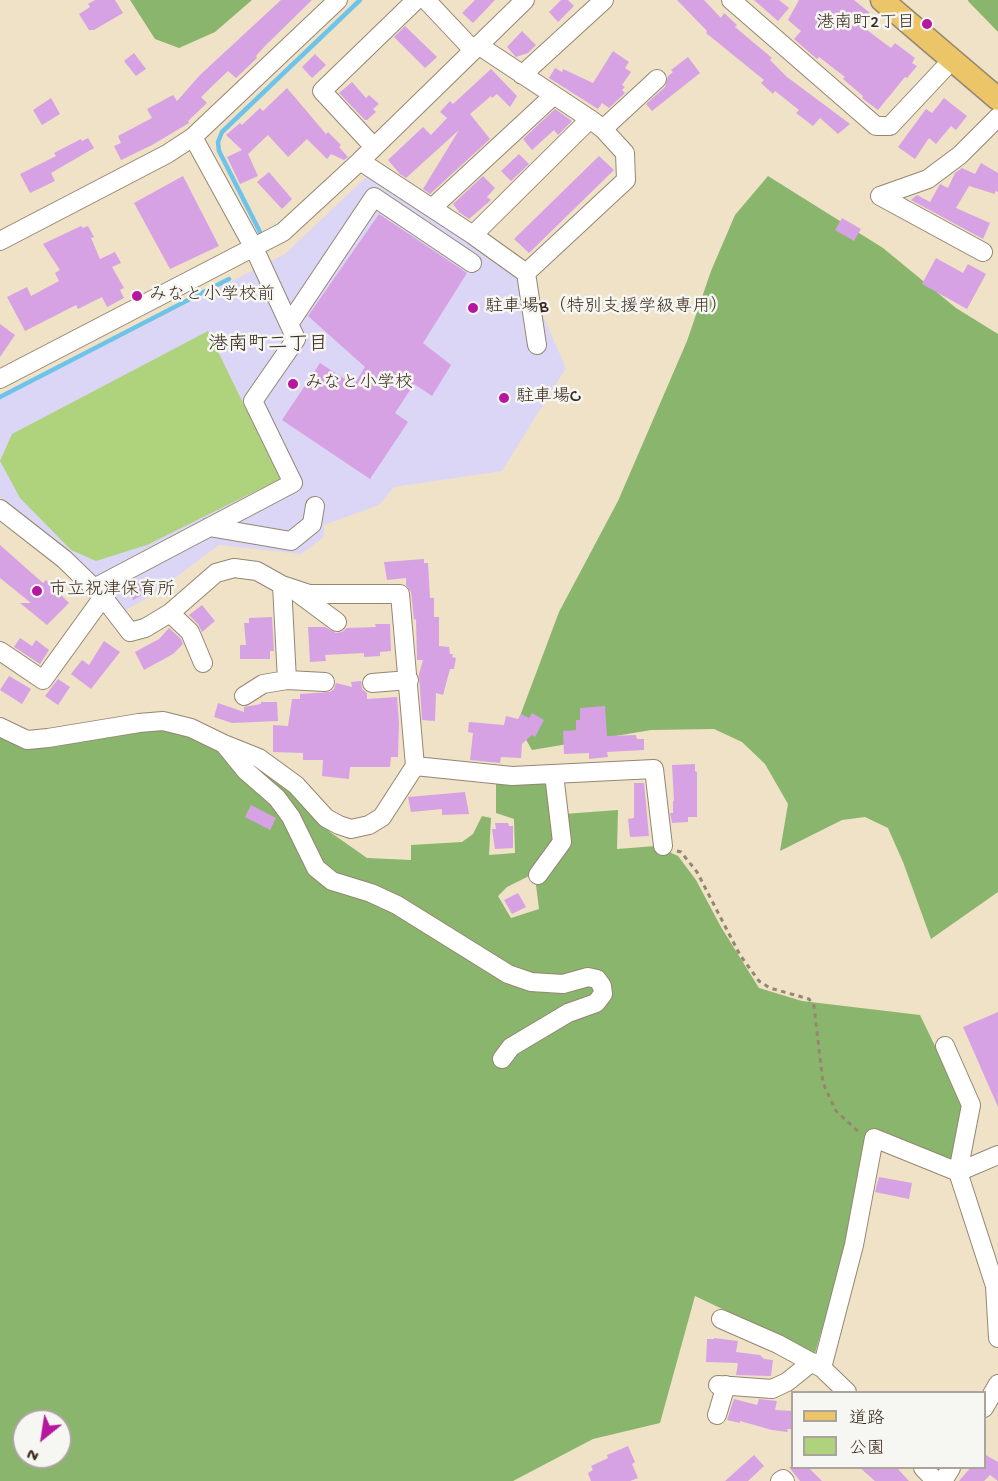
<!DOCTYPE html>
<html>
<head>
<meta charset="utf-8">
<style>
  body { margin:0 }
  #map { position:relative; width:998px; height:1481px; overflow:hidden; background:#efe2c7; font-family:"Gochi Hand","Klee One",sans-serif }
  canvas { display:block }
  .legend { position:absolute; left:791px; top:1391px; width:195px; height:78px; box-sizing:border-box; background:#f6f6f2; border:2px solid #aba49d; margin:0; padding:8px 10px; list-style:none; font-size:18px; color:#3b2a1e }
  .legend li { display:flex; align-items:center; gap:12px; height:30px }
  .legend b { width:30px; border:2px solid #aba49d }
  .north { position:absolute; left:12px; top:1409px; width:60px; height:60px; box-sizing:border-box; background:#f6f6f2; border:2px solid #aba49d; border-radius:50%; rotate:210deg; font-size:16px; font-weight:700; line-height:24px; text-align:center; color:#3b2a1e }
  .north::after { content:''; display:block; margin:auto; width:21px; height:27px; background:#b5179e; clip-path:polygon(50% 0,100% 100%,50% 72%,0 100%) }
</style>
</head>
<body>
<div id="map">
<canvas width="998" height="1481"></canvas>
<ul class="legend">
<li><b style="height:8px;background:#edc569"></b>道路</li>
<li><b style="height:16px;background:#aed37c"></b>公園</li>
</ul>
<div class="north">N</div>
</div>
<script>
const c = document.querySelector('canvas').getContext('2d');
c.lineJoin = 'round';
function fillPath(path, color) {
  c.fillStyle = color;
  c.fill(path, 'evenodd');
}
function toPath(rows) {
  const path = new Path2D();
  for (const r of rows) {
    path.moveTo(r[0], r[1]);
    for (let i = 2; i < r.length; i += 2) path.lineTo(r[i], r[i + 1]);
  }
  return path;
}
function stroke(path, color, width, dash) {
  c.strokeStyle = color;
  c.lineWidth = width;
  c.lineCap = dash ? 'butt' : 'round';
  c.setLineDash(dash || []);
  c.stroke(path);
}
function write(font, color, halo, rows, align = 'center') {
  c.font = font + ' "Gochi Hand","Klee One",sans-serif';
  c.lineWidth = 5;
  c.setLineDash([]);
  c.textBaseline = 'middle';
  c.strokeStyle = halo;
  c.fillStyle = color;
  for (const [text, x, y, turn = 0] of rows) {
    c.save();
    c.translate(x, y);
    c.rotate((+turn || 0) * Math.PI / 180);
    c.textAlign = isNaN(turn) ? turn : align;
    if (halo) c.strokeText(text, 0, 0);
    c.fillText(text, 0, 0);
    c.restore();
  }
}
fillPath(toPath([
  [367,176,526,277,566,368,502,471,394,487,379,505,324,525,324,537,301,554,219,545,151,596,124,611,89,569,0,497,0,399,285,254]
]), '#dcd6f6');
fillPath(toPath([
  [208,331,280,479,147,545,96,561,71,550,20,498,0,461,12,434]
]), '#aed37c');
fillPath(toPath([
  [130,0,252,0,215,32,179,48,155,39],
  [968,0,998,0,998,32,968,1],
  [768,176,883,248,956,308,998,334,998,892,931,939,903,862,888,828,865,817,842,820,780,851,788,804,765,764,742,742,714,729,651,730,532,750,517,724,559,612,618,501,687,341,711,271,735,215],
  [163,724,256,762,294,788,330,832,367,858,411,860,411,845,462,842,473,834,482,816,491,818,489,855,515,853,514,819,496,813,496,782,551,779,559,838,531,875,507,887,498,896,511,918,539,909,536,885,566,845,564,814,618,810,617,849,656,846,678,856,696,880,721,927,759,988,802,1001,920,1015,963,1104,953,1164,868,1133,847,1244,815,1353,695,1296,660,1423,593,1439,513,1481,0,1481,0,732],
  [24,1421,60,1421,60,1457,24,1457]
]), '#8ab56c');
stroke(toPath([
  [260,232,219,151,218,142,222,132,360,0],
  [0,397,229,279]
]), '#6ec3eb', 4.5);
fillPath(toPath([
  [95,0,115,0,123,13,94,30,89,30,79,14,90,7,88,4],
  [281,0,312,0,265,46,256,56,257,58,236,78,228,71,201,97,207,103,188,121,189,123,152,145,121,160,114,146,121,143,118,136,152,118,147,109,173,95,177,101,200,75],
  [475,0,495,0,473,23,462,13],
  [561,0,568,0,574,6,558,22,549,12],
  [677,0,704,0,721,18,724,13,737,25,735,27,772,58,770,60,787,77,850,124,838,134,820,118,813,126,796,113,799,110,775,91,773,94,761,83,764,80,706,33,707,31],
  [754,0,779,0,789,8,778,21],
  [799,0,854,0,870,13,860,25,891,48,895,43,915,58,912,63,917,66,907,78,905,77,878,110,862,98,863,96,843,79,845,77,819,57,817,59,794,39,801,31,788,20],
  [405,26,437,57,425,68,394,37],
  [522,31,536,45,528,53,516,57,507,47],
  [613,51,629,62,625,68,631,72,622,85,625,87,622,90,625,93,609,108,602,103,598,109,549,78,555,68,562,72,563,69,593,83],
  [134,53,146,69,136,76,124,61],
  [315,54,326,65,312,78,302,67],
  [688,57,700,73,652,111,646,104,665,87,668,76,673,72,671,70],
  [491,69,517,96,510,107,497,94,492,98,491,96,470,114,490,139,430,194,423,189,459,130,406,178,400,174,388,160,423,127,431,135,447,118,440,112,450,101,453,104],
  [352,82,366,98,369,95,379,104,373,109,376,112,367,120,365,120,339,93],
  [287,88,326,134,328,132,341,145,339,147,348,157,344,160,331,154,327,159,307,139,288,157,268,135,248,154,258,176,240,184,227,157,242,150,226,135,240,123,242,125,260,108,263,111],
  [51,98,60,114,42,125,33,110],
  [944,98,967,116,956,130,951,126,936,144,929,138,915,159,898,147,926,109,932,113],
  [555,109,572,121,558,135,554,130,532,150,523,139],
  [88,138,94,148,51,173,55,181,30,193,20,174,56,156,54,153,81,139,82,141],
  [519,154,529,164,511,181,501,171],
  [599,156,614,170,529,253,514,239],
  [981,163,998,173,998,192,995,191,995,194,969,186,956,208,990,223,983,239,911,200,917,195,930,202,940,184,948,188,955,173,962,168,975,174],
  [269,172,292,199,282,209,257,182],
  [183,176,219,246,170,269,134,203],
  [483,176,495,188,487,197,491,200,469,219,459,212,453,204],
  [379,214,467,273,423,343,451,365,432,396,414,384,395,413,408,422,370,479,282,420,320,363,354,385,365,367,308,316],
  [842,218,861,229,854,241,835,230],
  [81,226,83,228,88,226,94,237,91,238,100,259,115,252,121,263,112,267,124,288,120,290,124,298,107,307,102,297,78,309,76,305,25,331,7,297,27,287,31,296,59,281,55,273,60,270,43,244],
  [936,258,963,273,968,264,986,274,967,309,922,284],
  [0,324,15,335,0,357],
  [0,545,43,583,46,580,69,603,47,625,20,603,31,603,0,578],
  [424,559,424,563,428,563,430,598,434,598,434,617,439,617,439,646,449,647,450,654,453,654,452,657,456,658,454,669,450,669,443,695,436,693,435,721,422,720,419,674,423,660,417,660,416,619,414,620,411,592,406,585,406,578,387,580,384,562],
  [142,579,148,592,133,600,127,586],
  [202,605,215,621,202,632,198,624,189,615],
  [272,617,274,651,270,651,270,659,240,659,240,645,246,645,244,623,249,623,249,618],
  [375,624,390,624,391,651,380,652,380,656,364,657,364,653,325,655,326,661,310,662,308,627,325,627,336,633,342,632,347,628,376,627],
  [169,628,181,639,183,644,173,654,144,670,135,652,159,639],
  [20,638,32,646,36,640,49,650,40,664,14,647],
  [104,641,120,652,91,689,71,674,82,660,89,665],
  [9,676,31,689,22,704,0,690],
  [58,679,70,687,58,705,45,696],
  [361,681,362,689,367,693,367,699,397,697,399,723,398,757,391,757,390,767,350,767,349,779,322,776,323,760,303,760,303,753,273,752,273,725,288,726,292,699,300,699,300,694,330,692,334,689,336,683,352,687,351,682],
  [261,702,277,702,278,721,232,723,214,717,218,703,244,712,244,707,261,704],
  [605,706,607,736,636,735,637,739,644,739,644,750,607,752,608,757,589,759,589,753,564,754,563,731,576,730,576,720,580,720,580,708],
  [532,713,544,720,535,737,532,735,522,744,521,758,501,757,500,763,470,760,473,733,468,732,469,722,504,725,506,716,518,719,521,714,529,718],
  [695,764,695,771,697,772,697,817,688,817,688,822,672,823,670,813,673,813,673,801,674,801,672,765],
  [634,783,644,783,649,836,630,837,628,819,634,818],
  [465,792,469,814,442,815,442,809,411,812,408,797],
  [251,805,276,818,270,830,245,817],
  [495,823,508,823,509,826,513,826,513,848,495,849,492,829,496,829],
  [518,893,526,907,512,914,504,900],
  [998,1012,998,1107,963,1027],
  [879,1177,912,1183,909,1199,875,1192],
  [714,1338,738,1341,736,1352,760,1355,764,1359,773,1360,771,1376,736,1375,738,1363,706,1362,707,1339,714,1339],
  [734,1399,757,1405,759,1399,777,1401,775,1410,792,1411,792,1429,787,1429,788,1432,772,1430,740,1421,740,1423,727,1420],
  [628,1446,635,1462,632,1464,638,1478,630,1481,591,1481,588,1473,593,1470,591,1466,608,1458,607,1455],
  [984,1454,998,1462,998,1481,990,1475,984,1481,959,1481,971,1467,984,1467],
  [754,1455,764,1466,748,1481,725,1481],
  [789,1467,808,1467,822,1481,800,1481],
  [859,1467,896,1467,909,1481,875,1481]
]), '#d6a2e3');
const minor = toPath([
  [426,0,473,50],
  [731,0,876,126,890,126,952,60],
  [522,75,604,0],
  [603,129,657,79],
  [374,147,322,91,416,0],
  [360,161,473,235,526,273,626,180,625,153,603,129,590,119],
  [880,196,928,179,960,155,998,117],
  [880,196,983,252],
  [432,208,554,95],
  [473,235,590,119,478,45],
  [0,241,167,154,193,137,338,0],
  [526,273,537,345],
  [289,324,374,197,472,263],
  [0,379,283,232,360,161,525,0],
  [0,509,64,559,94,588,103,597,130,632,145,628,170,613,216,573,234,568,257,571,282,585,309,594,400,594,415,766,382,817,369,825,351,829,339,825,326,818,296,785,259,758,224,744],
  [209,527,291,541,312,524,315,506],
  [282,585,287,680],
  [94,588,293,483,253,401,296,339,254,248,193,137],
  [298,593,337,622],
  [170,613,190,632,203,663],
  [0,651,43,680,103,597],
  [372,683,409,680],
  [244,696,263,684,287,680,325,682],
  [0,727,27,740,48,738,139,723,163,721,191,728,224,744,246,771,277,798,291,817,316,868,332,881,371,893,397,905,508,974,531,982,563,984,588,977,597,979,602,986,603,994,596,1003,568,1013,511,1047,502,1059],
  [415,766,512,776,654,769,663,846],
  [538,875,562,842,554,774],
  [945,1046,971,1105,958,1172,995,1286,998,1338],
  [721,1319,778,1344,822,1368,847,1392],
  [822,1368,854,1245,874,1138,958,1172,998,1155],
  [718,1385,772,1389,787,1382,812,1362],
  [984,1408,998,1384],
  [717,1415,726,1385],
  [923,1468,936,1481],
  [780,1481,783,1479,785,1481],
  [943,1481,951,1468]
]);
const major = toPath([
  [882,0,998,99]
]);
stroke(minor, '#958672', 20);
stroke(major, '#958672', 25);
stroke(toPath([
  [677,851,681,852,697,872,740,955,759,981,770,988,809,999,814,1006,823,1083,836,1111,861,1134]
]), '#958672', 3, [4.5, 4.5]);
stroke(minor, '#fff', 18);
stroke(major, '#edc569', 22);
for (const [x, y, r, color] of [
  [927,24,6,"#b5179e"],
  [137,296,6,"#b5179e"],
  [473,308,6,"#b5179e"],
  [293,384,6,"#b5179e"],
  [504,398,6,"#b5179e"],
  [37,591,6,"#b5179e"]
]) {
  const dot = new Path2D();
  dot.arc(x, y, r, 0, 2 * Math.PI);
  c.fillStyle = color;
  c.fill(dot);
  stroke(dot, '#f6f6f2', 2);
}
write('18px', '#3b2a1e', '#f6f6f2', [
  ["港南町2丁目",915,24,"right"],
  ["みなと小学校前",149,296],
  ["駐車場B（特別支援学級専用）",485,308],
  ["みなと小学校",305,384],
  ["駐車場C",516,398],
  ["市立祝津保育所",49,591]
], 'left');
write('20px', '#3b2a1e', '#f6f6f2', [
  ["港南町二丁目",268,346]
]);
</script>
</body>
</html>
